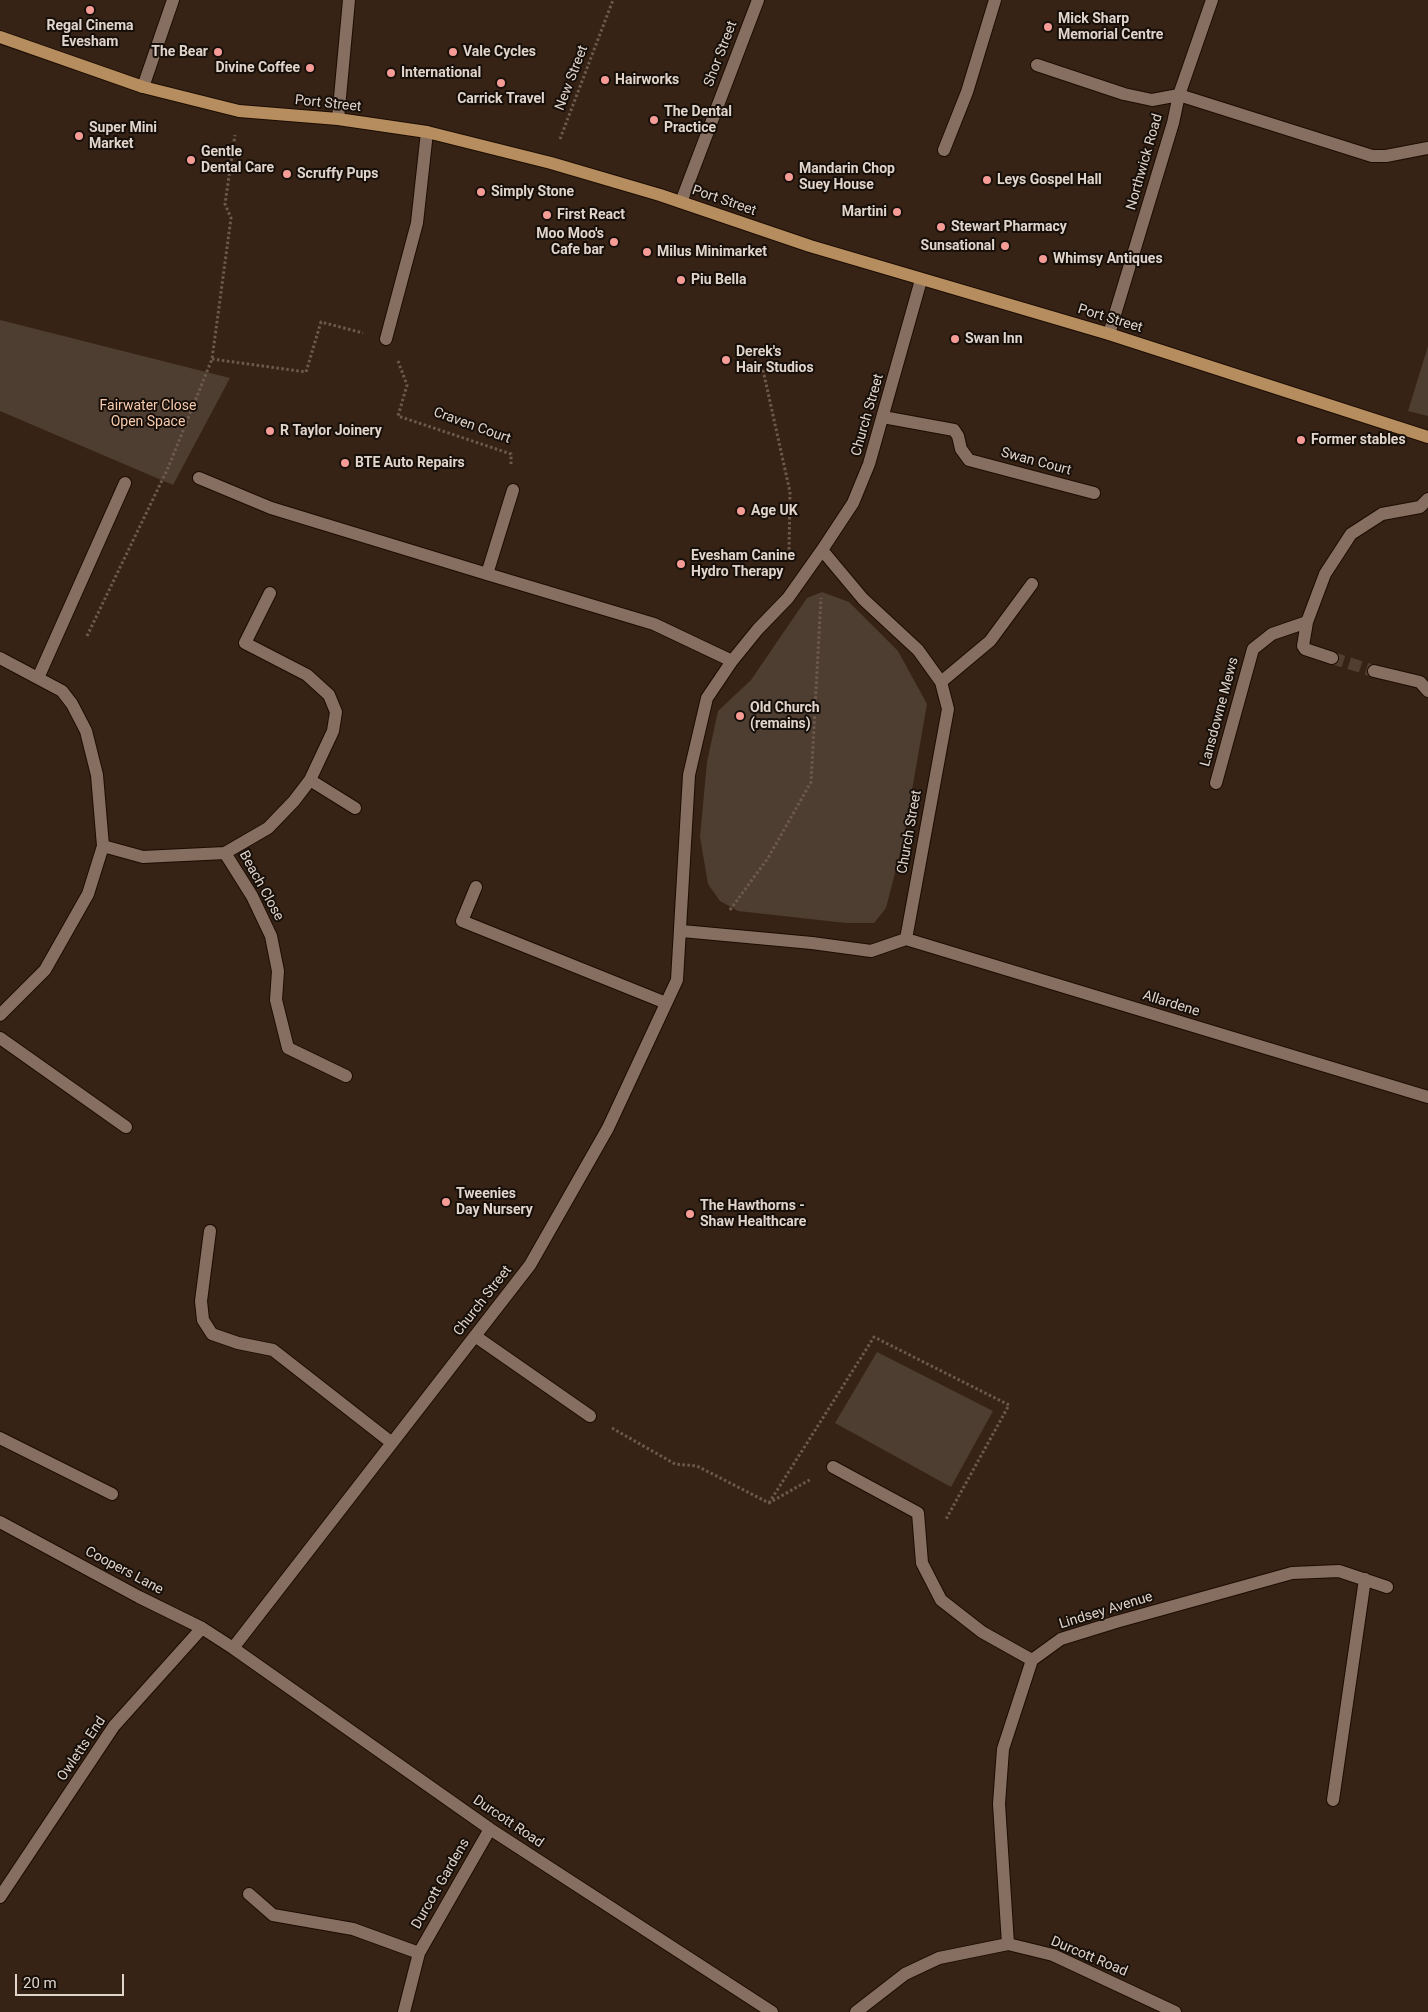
<!DOCTYPE html>
<html>
<head>
<meta charset="utf-8">
<style>
  body { margin:0 }
  #map { position:relative; width:1428px; height:2012px; overflow:hidden; background:#362315; font-family:Roboto,sans-serif }
  canvas { display:block }
  .scale { position:absolute; left:15px; top:1974px; width:109px; height:22px; box-sizing:border-box; border:2px solid #e1d4cb; border-top:0; padding-left:6px; font-size:15px; line-height:18px; white-space:nowrap; color:#e1d4cb; -webkit-text-stroke:4px #170f09; paint-order:stroke }
</style>
</head>
<body>
<div id="map">
<canvas width="1428" height="2012"></canvas>
<div class="scale">20 m</div>
</div>
<script>
const c = document.querySelector('canvas').getContext('2d');
c.lineJoin = 'round';
function fillPath(path, color) {
  c.fillStyle = color;
  c.fill(path, 'evenodd');
}
function toPath(rows) {
  const path = new Path2D();
  for (const r of rows) {
    path.moveTo(r[0], r[1]);
    for (let i = 2; i < r.length; i += 2) path.lineTo(r[i], r[i + 1]);
  }
  return path;
}
function stroke(path, color, width, dash) {
  c.strokeStyle = color;
  c.lineWidth = width;
  c.lineCap = dash ? 'butt' : 'round';
  c.setLineDash(dash || []);
  c.stroke(path);
}
function write(font, color, halo, rows, align = 'center') {
  c.font = font + ' Roboto,sans-serif';
  c.lineWidth = 4;
  c.setLineDash([]);
  c.textBaseline = 'middle';
  c.strokeStyle = halo;
  c.fillStyle = color;
  for (const [text, x, y, turn = 0] of rows) {
    c.save();
    c.translate(x, y);
    c.rotate((+turn || 0) * Math.PI / 180);
    c.textAlign = isNaN(turn) ? turn : align;
    if (halo) c.strokeText(text, 0, 0);
    c.fillText(text, 0, 0);
    c.restore();
  }
}
fillPath(toPath([
  [0,320,230,378,173,485,0,411],
  [1428,346,1428,416,1408,411],
  [822,592,849,602,898,651,927,704,903,842,886,908,874,923,846,923,738,911,720,901,708,884,700,837,707,762,718,711,751,680,807,598],
  [877,1352,993,1411,951,1487,835,1423]
]), '#4e3d31');
stroke(toPath([
  [1332,658,1374,671]
]), '#503e30', 12, [12, 6]);
const minor = toPath([
  [1037,65,1124,94,1152,100,1179,95,1372,156,1386,156,1428,148],
  [143,87,173,0],
  [338,119,349,0],
  [944,150,967,92,995,0],
  [681,202,758,0],
  [1109,334,1173,123,1179,95,1212,0],
  [386,339,417,223,427,132],
  [883,417,954,430,958,436,961,449,969,460,1094,493],
  [199,478,271,508,487,574],
  [513,490,487,574,654,624,732,661],
  [822,550,853,503,869,464,921,280],
  [0,658,62,691,72,704,86,731,97,775,103,846,88,894,45,970,0,1015],
  [1332,658,1305,649,1303,646,1307,622,1325,574,1351,534,1382,514,1420,507,1428,499],
  [1374,671,1420,682,1428,691],
  [38,678,125,483],
  [941,682,990,641,1032,584],
  [310,780,355,808],
  [1216,783,1253,649,1272,634,1307,622],
  [103,846,143,857,225,853,268,828,294,801,310,780,333,731,336,712,329,695,307,675,245,643,270,593],
  [225,853,252,896,271,936,278,971,276,1000,288,1048,346,1076],
  [476,887,462,921,666,1003],
  [906,939,1428,1097],
  [0,1038,126,1127],
  [210,1231,201,1301,203,1320,212,1334,238,1343,273,1350,392,1443],
  [475,1336,590,1416],
  [0,1438,112,1494],
  [833,1467,918,1513,922,1563,941,1600,982,1632,1032,1660],
  [0,1522,139,1597,202,1628,233,1648,490,1829,772,2012],
  [233,1648,530,1265,608,1128,677,980,689,775,707,698,732,661,758,629,788,598,822,550,863,599,918,650,941,682,948,709,906,939,871,951,812,943,682,931],
  [1333,1800,1365,1579],
  [249,1894,273,1915,353,1929,419,1953],
  [0,1897,114,1726,202,1628],
  [1008,1944,999,1804,1003,1749,1032,1660,1061,1639,1116,1622,1292,1573,1339,1571,1387,1587],
  [404,2012,419,1953,490,1829],
  [856,2012,905,1974,939,1958,1008,1944,1053,1955,1175,2012]
]);
const major = toPath([
  [0,37,143,87,239,111,338,119,427,132,551,163,660,195,810,246,1109,334,1428,437]
]);
stroke(minor, '#1d0c02', 14);
stroke(major, '#1d0c02', 14);
stroke(toPath([
  [560,139,613,0],
  [212,359,306,372,321,322,363,333],
  [398,361,407,385,398,416,511,454,511,464],
  [763,370,790,492,789,551],
  [87,636,168,468,212,359,231,218,225,204,235,135],
  [764,724,814,728],
  [730,910,768,858,811,782,821,598],
  [612,1428,675,1464,697,1466,769,1503,811,1479],
  [769,1503,874,1337,1009,1405,945,1521]
]), '#6b5a4d', 3, [2.5, 2.5]);
stroke(minor, '#866f60', 12);
stroke(major, '#b58d5e', 12);
for (const [x, y, r, color] of [
  [90,10,5,"#f59c96"],
  [1048,27,5,"#f59c96"],
  [218,52,5,"#f59c96"],
  [453,52,5,"#f59c96"],
  [310,68,5,"#f59c96"],
  [391,73,5,"#f59c96"],
  [605,80,5,"#f59c96"],
  [501,83,5,"#f59c96"],
  [654,120,5,"#f59c96"],
  [79,136,5,"#f59c96"],
  [191,160,5,"#f59c96"],
  [287,174,5,"#f59c96"],
  [789,177,5,"#f59c96"],
  [987,180,5,"#f59c96"],
  [481,192,5,"#f59c96"],
  [897,212,5,"#f59c96"],
  [547,215,5,"#f59c96"],
  [941,227,5,"#f59c96"],
  [614,242,5,"#f59c96"],
  [1005,246,5,"#f59c96"],
  [647,252,5,"#f59c96"],
  [1043,259,5,"#f59c96"],
  [681,280,5,"#f59c96"],
  [955,339,5,"#f59c96"],
  [726,360,5,"#f59c96"],
  [270,431,5,"#f59c96"],
  [1301,440,5,"#f59c96"],
  [345,463,5,"#f59c96"],
  [741,511,5,"#f59c96"],
  [681,564,5,"#f59c96"],
  [740,716,5,"#f59c96"],
  [446,1202,5,"#f59c96"],
  [690,1214,5,"#f59c96"]
]) {
  const dot = new Path2D();
  dot.arc(x, y, r, 0, 2 * Math.PI);
  c.fillStyle = color;
  c.fill(dot);
  stroke(dot, '#170f09', 2);
}
write('bold 14px', '#e1d4cb', '#170f09', [
  ["Mick Sharp",1058,19],
  ["Memorial Centre",1058,35],
  ["Regal Cinema",90,26,"center"],
  ["Evesham",90,42,"center"],
  ["The Bear",208,52,"right"],
  ["Vale Cycles",463,52],
  ["Divine Coffee",300,68,"right"],
  ["International",401,73],
  ["Hairworks",615,80],
  ["Carrick Travel",501,99,"center"],
  ["The Dental",664,112],
  ["Practice",664,128],
  ["Super Mini",89,128],
  ["Market",89,144],
  ["Gentle",201,152],
  ["Dental Care",201,168],
  ["Mandarin Chop",799,169],
  ["Suey House",799,185],
  ["Scruffy Pups",297,174],
  ["Leys Gospel Hall",997,180],
  ["Simply Stone",491,192],
  ["Martini",887,212,"right"],
  ["First React",557,215],
  ["Stewart Pharmacy",951,227],
  ["Moo Moo's",604,234,"right"],
  ["Cafe bar",604,250,"right"],
  ["Sunsational",995,246,"right"],
  ["Milus Minimarket",657,252],
  ["Whimsy Antiques",1053,259],
  ["Piu Bella",691,280],
  ["Swan Inn",965,339],
  ["Derek's",736,352],
  ["Hair Studios",736,368],
  ["R Taylor Joinery",280,431],
  ["Former stables",1311,440],
  ["BTE Auto Repairs",355,463],
  ["Age UK",751,511],
  ["Evesham Canine",691,556],
  ["Hydro Therapy",691,572],
  ["Old Church",750,708],
  ["(remains)",750,724],
  ["Tweenies",456,1194],
  ["Day Nursery",456,1210],
  ["The Hawthorns -",700,1206],
  ["Shaw Healthcare",700,1222]
], 'left');
write('14px', '#e1d4cb', '#170f09', [
  ["Shor Street",721,54,-69],
  ["New Street",572,78,-69],
  ["Port Street",328,104,6],
  ["Northwick Road",1145,162,-74],
  ["Port Street",724,201,19],
  ["Port Street",1110,319,17],
  ["Church Street",868,415,-74],
  ["Craven Court",472,426,20],
  ["Swan Court",1036,462,15],
  ["Lansdowne Mews",1220,712,-75],
  ["Church Street",910,832,-80],
  ["Beach Close",261,886,61],
  ["Allardene",1171,1004,17],
  ["Church Street",483,1301,-52],
  ["Coopers Lane",124,1571,28],
  ["Lindsey Avenue",1106,1611,-17],
  ["Owletts End",82,1749,-56],
  ["Durcott Road",508,1822,34],
  ["Durcott Gardens",441,1884,-60],
  ["Durcott Road",1089,1957,23]
]);
write('14px', '#f8cbad', '#170f09', [
  ["Fairwater Close",148,406],
  ["Open Space",148,422]
]);
</script>
</body>
</html>
